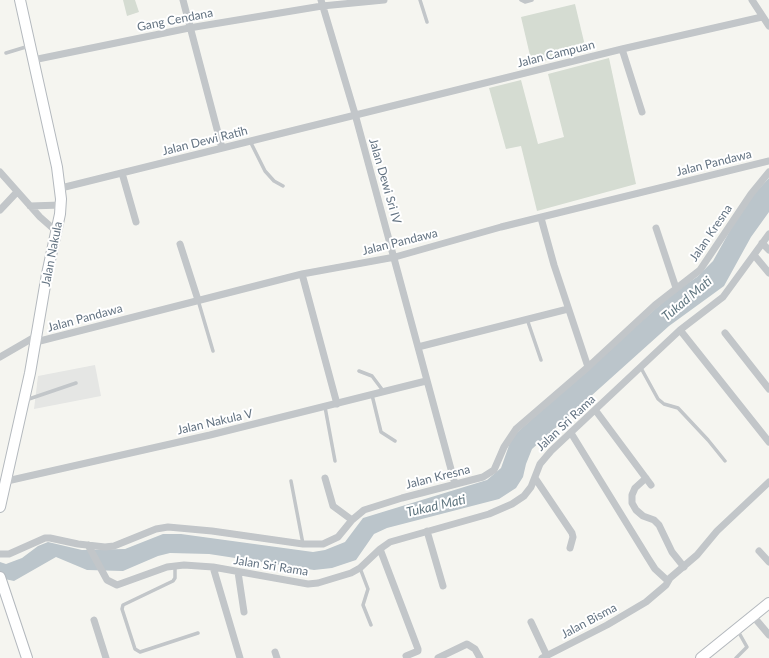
<!DOCTYPE html>
<html>
<head>
<meta charset="utf-8">
<style>
  body { margin:0 }
  canvas { display:block; background:#f5f5f0 }
</style>
</head>
<body>
<canvas width="769" height="658"></canvas>
<script>
const c = document.querySelector('canvas').getContext('2d');
c.lineJoin = 'round';
function fillPath(path, color) {
  c.fillStyle = color;
  c.fill(path, 'evenodd');
}
function toPath(rows) {
  const path = new Path2D();
  for (const r of rows) {
    path.moveTo(r[0], r[1]);
    for (let i = 2; i < r.length; i += 2) path.lineTo(r[i], r[i + 1]);
  }
  return path;
}
function stroke(path, color, width, dash) {
  c.strokeStyle = color;
  c.lineWidth = width;
  c.lineCap = dash ? 'butt' : 'round';
  c.setLineDash(dash || []);
  c.stroke(path);
}
function write(font, color, halo, rows, align = 'center') {
  c.font = font + ' Lato,sans-serif';
  c.lineWidth = 4;
  c.setLineDash([]);
  c.textBaseline = 'middle';
  c.strokeStyle = halo;
  c.fillStyle = color;
  for (const [text, x, y, turn = 0] of rows) {
    c.save();
    c.translate(x, y);
    c.rotate((+turn || 0) * Math.PI / 180);
    c.textAlign = isNaN(turn) ? turn : align;
    if (halo) c.strokeText(text, 0, 0);
    c.fillText(text, 0, 0);
    c.restore();
  }
}
fillPath(toPath([
  [95,365,101,396,34,409,38,376]
]), '#e5e6e4');
fillPath(toPath([
  [123,0,135,0,139,12,127,16],
  [575,4,586,50,532,64,521,17],
  [609,58,636,184,537,211,521,146,506,149,489,88,521,80,538,144,564,137,548,74]
]), '#d5dcd2');
fillPath(toPath([
  [769,178,769,212,751,237,724,286,669,326,532,449,526,464,523,477,516,488,499,499,387,528,374,534,356,560,332,568,314,570,209,554,170,553,158,556,123,571,87,570,56,557,14,581,0,578,0,562,6,564,22,558,38,546,48,542,82,550,125,549,163,534,181,534,313,552,325,550,345,542,363,518,487,480,501,468,512,437,672,294,697,277,713,261,732,227,754,194]
]), '#bbc5cb');
const secondary = toPath([
  [0,507,30,373,47,274,60,214,61,199,57,167,20,0],
  [0,577,27,658],
  [701,658,769,603]
]);
stroke(secondary, '#b4b9be', 12);
stroke(toPath([
  [420,0,427,22],
  [521,0,525,2,532,0],
  [6,53,29,46],
  [250,141,265,171,274,181,283,186],
  [198,300,213,351],
  [527,319,541,360],
  [641,368,658,399,664,404,678,408,708,440,725,461],
  [359,371,372,376,384,392],
  [372,395,381,432,395,441],
  [26,400,76,383],
  [325,407,335,461],
  [291,481,303,544],
  [175,567,175,578,173,581,123,605,122,609,135,649,140,652,198,633],
  [360,568,368,589,363,605,371,625],
  [736,658,747,647,738,631]
]), '#c2c6c9', 3.5);
stroke(toPath([
  [183,0,222,148],
  [321,0,355,114,455,484],
  [752,0,769,26],
  [622,49,642,112],
  [33,60,189,28,322,6,384,0],
  [0,172,40,217,57,232],
  [122,173,136,222],
  [61,188,622,49,762,17],
  [30,206,61,205],
  [0,210,17,192],
  [541,218,554,265,588,367],
  [656,228,676,288],
  [762,243,769,250],
  [180,244,198,300],
  [754,255,769,273],
  [302,274,337,404],
  [680,330,769,442],
  [725,333,769,389],
  [36,342,302,274,395,257,501,227,769,161],
  [418,347,568,309],
  [0,357,38,335],
  [596,411,651,485],
  [571,433,648,558,655,569,668,581],
  [325,478,333,506,352,520],
  [535,478,572,533,573,537,570,548],
  [646,478,635,488,632,495,632,503,636,510,643,516,654,520,659,525,672,552,684,567],
  [7,481,210,435,426,381],
  [427,531,443,586],
  [88,545,107,580,117,585,167,567,184,565,213,567,308,584,318,583,351,573,360,568,380,549,390,542,489,514,512,504,524,496,531,487,540,464,551,451,680,330,723,297,769,234],
  [380,549,418,649,418,651,406,656],
  [759,551,769,562],
  [0,554,9,554,45,538,50,538,78,544,105,547,114,546,156,529,168,527,212,531,303,544,323,544,338,537,352,520,364,510,402,498,483,477,494,470,504,447,516,429,588,367,655,305,700,270,751,194,769,172],
  [213,567,240,658],
  [238,572,244,612],
  [753,616,769,635],
  [94,620,106,658],
  [531,622,547,656],
  [275,652,277,658],
  [438,658,467,644,475,649,480,658],
  [542,658,607,625,646,602,666,585,670,578,697,555,717,531,769,482]
]), '#c2c6c9', 7);
stroke(secondary, '#fff', 10);
write('12px', '#637382', '#fff', [
  ["Gang Cendana",175,20,-11],
  ["Jalan Campuan",556,54,-14],
  ["Jalan Dewi Ratih",205,141,-14],
  ["Jalan Pandawa",714,163,-14],
  ["Jalan Dewi Sri IV",385,181,74],
  ["Jalan Kresna",711,233,-56],
  ["Jalan Pandawa",400,242,-14],
  ["Jalan Nakula",52,254,-79],
  ["Jalan Pandawa",85,318,-15],
  ["Jalan Nakula V",215,422,-13],
  ["Jalan Sri Rama",566,423,-43],
  ["Jalan Kresna",438,477,-14],
  ["Jalan Sri Rama",271,566,9],
  ["Jalan Bisma",589,621,-28]
]);
write('italic 13px', '#5f757f', '#fff', [
  ["Tukad Mati",687,299,-40],
  ["Tukad Mati",436,506,-13]
]);
</script>
</body>
</html>
